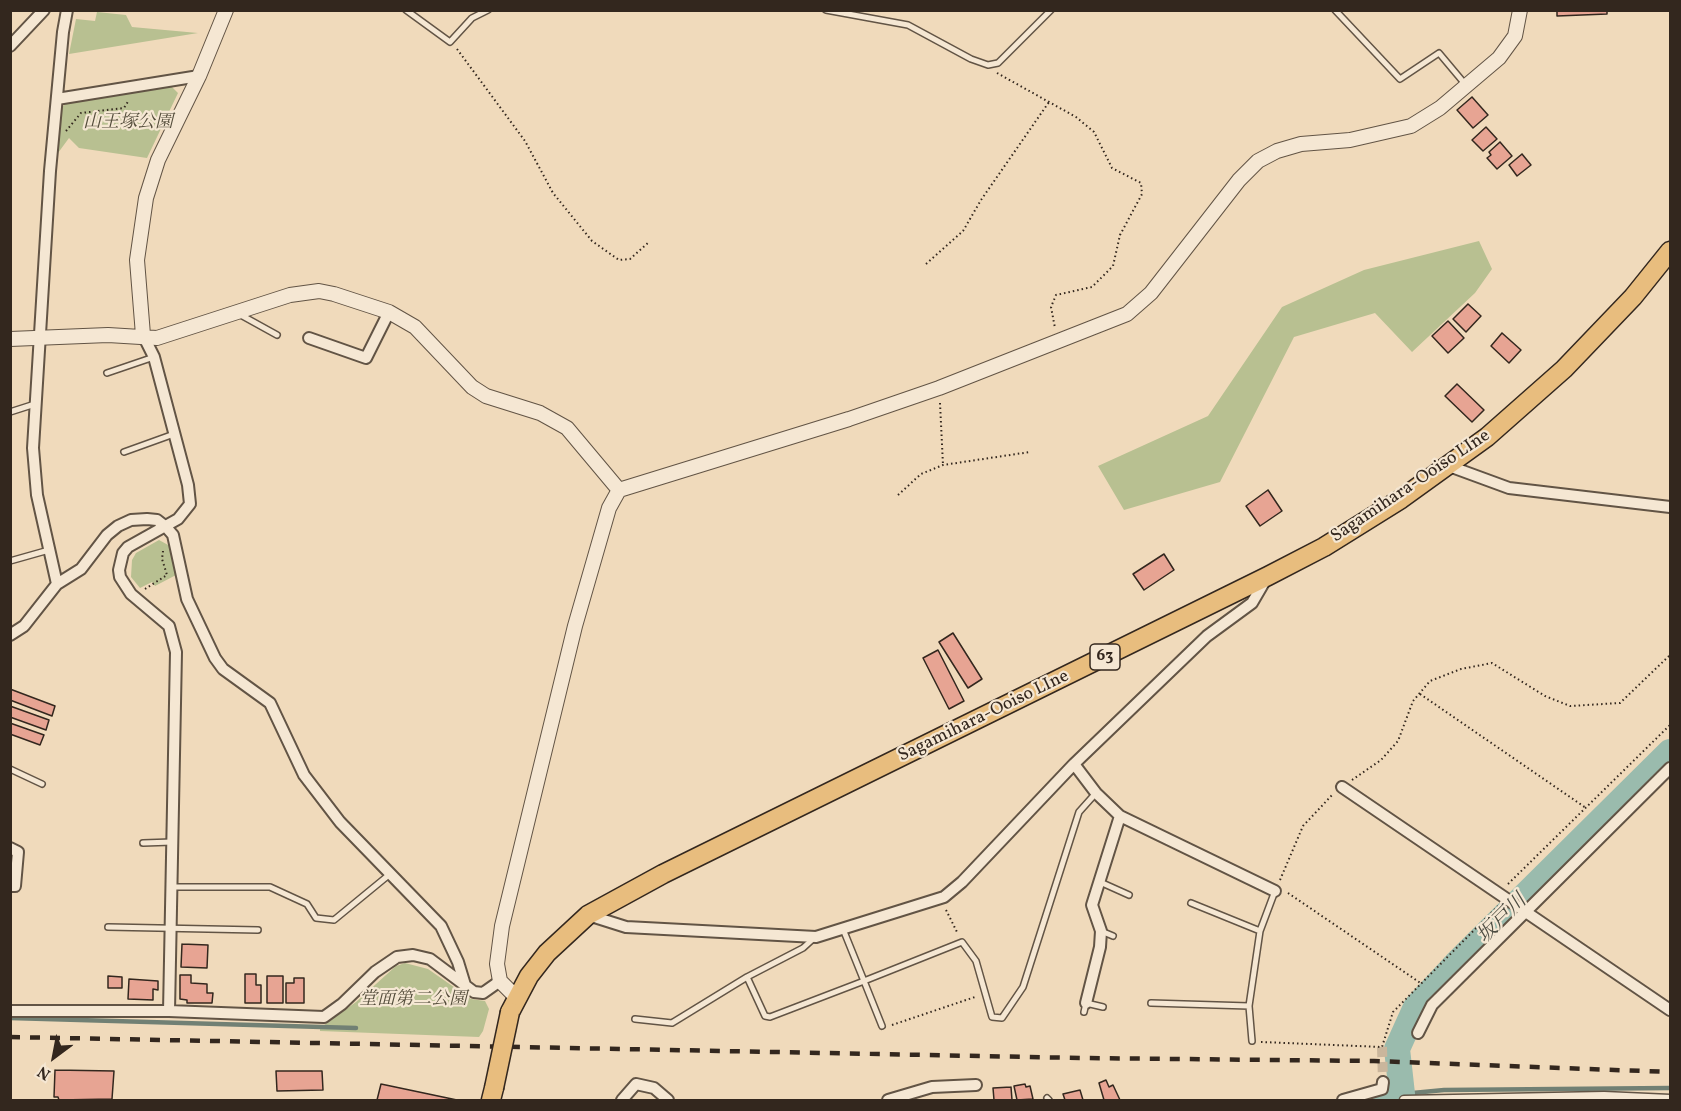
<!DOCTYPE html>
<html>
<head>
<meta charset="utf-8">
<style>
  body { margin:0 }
  #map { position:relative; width:1681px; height:1111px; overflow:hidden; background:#f0dabb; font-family:Vollkorn,serif }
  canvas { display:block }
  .frame { position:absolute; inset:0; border:12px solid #33271e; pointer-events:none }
  .north { position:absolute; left:24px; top:1027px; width:60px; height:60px; -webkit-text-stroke:4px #f5e7d3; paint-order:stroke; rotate:212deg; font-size:16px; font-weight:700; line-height:24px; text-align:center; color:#33271e }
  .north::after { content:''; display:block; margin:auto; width:21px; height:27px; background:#33271e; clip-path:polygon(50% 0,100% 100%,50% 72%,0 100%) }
</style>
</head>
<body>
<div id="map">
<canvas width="1681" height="1111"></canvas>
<div class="frame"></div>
<div class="north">N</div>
</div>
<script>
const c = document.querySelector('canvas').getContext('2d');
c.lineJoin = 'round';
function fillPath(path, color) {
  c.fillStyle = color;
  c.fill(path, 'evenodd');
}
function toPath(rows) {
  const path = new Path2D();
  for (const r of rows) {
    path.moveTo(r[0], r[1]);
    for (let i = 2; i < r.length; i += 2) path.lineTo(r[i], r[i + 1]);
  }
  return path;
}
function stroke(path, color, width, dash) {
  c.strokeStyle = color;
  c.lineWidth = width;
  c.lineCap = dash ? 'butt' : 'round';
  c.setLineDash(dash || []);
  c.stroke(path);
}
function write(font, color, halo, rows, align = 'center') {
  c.font = font + ' Vollkorn,"Noto Serif JP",serif';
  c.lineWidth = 4.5;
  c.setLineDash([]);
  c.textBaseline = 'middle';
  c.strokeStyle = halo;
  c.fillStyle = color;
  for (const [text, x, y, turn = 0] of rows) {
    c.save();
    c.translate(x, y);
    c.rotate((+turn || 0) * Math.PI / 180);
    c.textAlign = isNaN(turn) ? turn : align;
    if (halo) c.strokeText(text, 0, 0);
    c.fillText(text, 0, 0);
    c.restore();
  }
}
fillPath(toPath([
  [97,12,126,15,132,27,198,33,69,54,76,19,95,21],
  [171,86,178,93,147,158,79,148,69,138,58,153,61,108,68,102],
  [1479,241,1492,269,1475,293,1412,352,1375,313,1294,337,1220,482,1124,510,1098,466,1208,416,1282,307,1364,270],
  [159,540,170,546,176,575,155,586,152,582,140,588,131,577,132,560,136,553],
  [405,963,428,969,471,999,485,1001,489,1009,483,1031,479,1037,320,1031,320,1028,356,1002,396,966]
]), '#b8c091');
stroke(toPath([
  [10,1018,356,1028],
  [1402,1094,1444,1090,1670,1088]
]), '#718074', 4.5);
stroke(toPath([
  [1379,1100,1402,1094,1397,1049,1416,1007,1456,964,1670,752]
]), '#9abbad', 26);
const building = toPath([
  [1557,10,1607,10,1607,14,1557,16,1557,10],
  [1472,97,1488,115,1473,128,1457,110,1472,97],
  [1486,127,1497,139,1483,151,1472,140,1486,127],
  [1500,142,1512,156,1497,169,1487,158,1491,155,1489,152,1500,142],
  [1522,154,1531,165,1517,176,1509,165,1522,154],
  [1468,304,1481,316,1466,332,1453,319,1468,304],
  [1448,321,1464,338,1448,353,1432,336,1448,321],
  [1502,333,1521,350,1509,363,1491,346,1502,333],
  [1457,384,1484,410,1472,422,1445,396,1457,384],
  [1268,490,1282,511,1260,526,1246,506,1268,490],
  [1164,554,1174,570,1144,590,1133,574,1164,554],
  [953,633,982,679,968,688,939,642,953,633],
  [938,650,964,701,949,709,923,658,938,650],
  [10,689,55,706,52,716,10,700,10,689],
  [10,706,49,720,46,730,10,717,10,706],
  [10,723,44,735,40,745,10,734,10,723],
  [182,944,208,945,207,968,181,967,182,944],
  [245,974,256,974,256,985,261,985,261,1003,245,1003,245,974],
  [180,975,191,975,191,983,207,984,207,993,213,993,212,1003,187,1003,187,1000,180,999,180,975],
  [108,976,122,977,122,988,108,988,108,976],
  [267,976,283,976,283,1003,267,1003,267,976],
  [294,978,304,978,304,1003,286,1003,286,983,294,983,294,978],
  [129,979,158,981,158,990,153,989,153,1000,128,999,129,979],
  [55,1070,114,1071,112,1099,59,1100,58,1097,54,1097,55,1070],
  [276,1071,322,1071,323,1090,277,1091,276,1071],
  [1106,1080,1109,1087,1113,1085,1120,1100,1104,1100,1099,1083,1106,1080],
  [381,1084,457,1100,377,1100,381,1084],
  [1025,1084,1026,1087,1030,1086,1033,1099,1017,1100,1014,1086,1025,1084],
  [1011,1087,1012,1100,994,1100,993,1088,1011,1087],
  [1080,1090,1083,1100,1065,1100,1063,1094,1080,1090]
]);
fillPath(building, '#e7a493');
stroke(building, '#33271e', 1.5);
stroke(toPath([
  [1382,1047,1383,1082]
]), '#cab69c', 10, [10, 5]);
const service = toPath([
  [406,10,450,42,472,18,488,10],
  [826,10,908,25,971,59,988,65,998,63,1051,10],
  [1335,10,1400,79,1439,53,1465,84],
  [239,314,277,335],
  [107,373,154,357],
  [10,412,35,404],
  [124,452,174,434],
  [10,561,49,550],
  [10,769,42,784],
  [143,843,172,842],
  [1100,882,1129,895],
  [171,887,270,887,307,904,316,918,334,920,390,874],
  [1191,903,1260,931],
  [108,927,258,930],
  [843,929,864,981,962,942,976,961,992,1017,1002,1018,1023,987,1079,812,1096,793],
  [1101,931,1113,936],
  [747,977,765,1016,770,1017,864,981,882,1026],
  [1151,1003,1249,1006],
  [1084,1012,1086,1003,1103,1007],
  [635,1019,672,1023,747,977,803,948,814,938],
  [1252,1041,1249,1006,1260,931,1275,891],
  [1047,1098,1049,1100]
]);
const pedestrian = toPath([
  [1404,1100,1604,1096,1670,1099]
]);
const minor = toPath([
  [10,46,44,10],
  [57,99,199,76],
  [143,335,154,357,188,485,190,504,178,519,128,547,123,553,119,570,120,577,131,594,169,626,176,652,169,1011,324,1017,342,1004,375,972,397,957,413,955,430,959,474,992,483,993,500,981],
  [309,338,366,358,389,312],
  [1449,466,1509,488,1670,507],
  [57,584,81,569,107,535,118,526,131,520,147,519,157,520,166,527,173,535,187,599,215,658,223,669,270,703,304,775,340,822,441,926,458,962,465,985],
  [10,635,24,626,57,584,37,495,33,448,50,171,63,32,67,10],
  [1074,764,1096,793,1120,816,1275,891],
  [1342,787,1670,1010],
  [10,848,18,852,15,886,10,886],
  [588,915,626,927,816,937,944,897,962,882,1074,764,1207,636,1252,603,1266,579],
  [1086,1003,1100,947,1101,931,1092,905,1120,816],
  [10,1011,169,1011],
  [1418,1033,1432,1005,1670,768],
  [622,1100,636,1084,654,1088,668,1100],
  [888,1100,932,1087,976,1085],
  [1343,1100,1382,1089,1383,1082]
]);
const tertiary = toPath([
  [143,335,137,260,146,198,158,160,199,76,226,10],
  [10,339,108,335,157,338,290,295,319,291,334,294,389,312,415,327,472,387,486,396,540,413,567,428,619,490],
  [516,997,500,981,497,964,502,926,575,626,609,508,619,490,849,419,939,388,1127,314,1151,293,1239,180,1258,161,1277,151,1301,144,1350,140,1411,126,1440,108,1499,58,1515,36,1520,10]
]);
const primary = toPath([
  [510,1012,529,976,547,953,588,915,663,874,1268,576,1324,547,1401,499,1487,437,1564,369,1633,297,1670,251],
  [491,1100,494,1088]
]);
stroke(service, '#625445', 8);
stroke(pedestrian, '#625445', 11);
stroke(minor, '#625445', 14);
stroke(tertiary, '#625445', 16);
stroke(primary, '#33271e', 21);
stroke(toPath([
  [457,49,525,141,553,193,592,241,619,260,630,259,649,242],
  [997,73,1076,117,1094,132,1112,168,1141,183,1142,194,1120,235,1113,266,1092,287,1056,295,1051,307,1055,328],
  [66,131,81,113,124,108,129,100],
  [926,264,963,231,981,200,1049,102],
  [940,403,943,465],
  [898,495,921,474,943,465,1030,452],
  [145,589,167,575,162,559,163,551],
  [1420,694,1586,808],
  [1352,780,1381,760,1398,741,1413,701,1430,681,1461,669,1492,663,1545,696,1570,706,1620,703,1670,655],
  [1280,880,1303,826,1333,794],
  [1508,884,1670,725],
  [1288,893,1422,984],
  [946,910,958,934],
  [892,1025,975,997],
  [1261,1042,1382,1047,1393,1012,1498,906]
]), '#33271e', 2, [1.5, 3]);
stroke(service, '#f5e7d3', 5);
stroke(pedestrian, '#f5e7d3', 8);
stroke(minor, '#f5e7d3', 10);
stroke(tertiary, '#f5e7d3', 14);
stroke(primary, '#e8bd7e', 18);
stroke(toPath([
  [10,1037,1080,1058,1374,1061,1670,1072]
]), '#33271e', 4.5, [10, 10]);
const primaryBridge = toPath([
  [494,1088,510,1012]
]);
stroke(primaryBridge, '#33271e', 21, []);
stroke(primaryBridge, '#e8bd7e', 18);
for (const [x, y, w] of [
  [1105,657,30]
]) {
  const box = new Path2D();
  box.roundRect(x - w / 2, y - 13, w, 26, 4.5);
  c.fillStyle = '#f5e7d3';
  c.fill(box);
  stroke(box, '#33271e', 1.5);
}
write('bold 16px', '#33271e', null, [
  ["63",1105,657]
]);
write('italic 18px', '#544d3b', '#f5e7d3', [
  ["山王塚公園",128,124],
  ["堂面第二公園",413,1001]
]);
write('18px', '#33271e', '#f5e7d3', [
  ["Sagamihara-Ooiso LIne",1411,487,-34],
  ["Sagamihara-Ooiso LIne",984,717,-26]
]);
write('italic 20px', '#4d4c42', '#f5e7d3', [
  ["坂戸川",1503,920,-45]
]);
</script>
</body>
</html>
